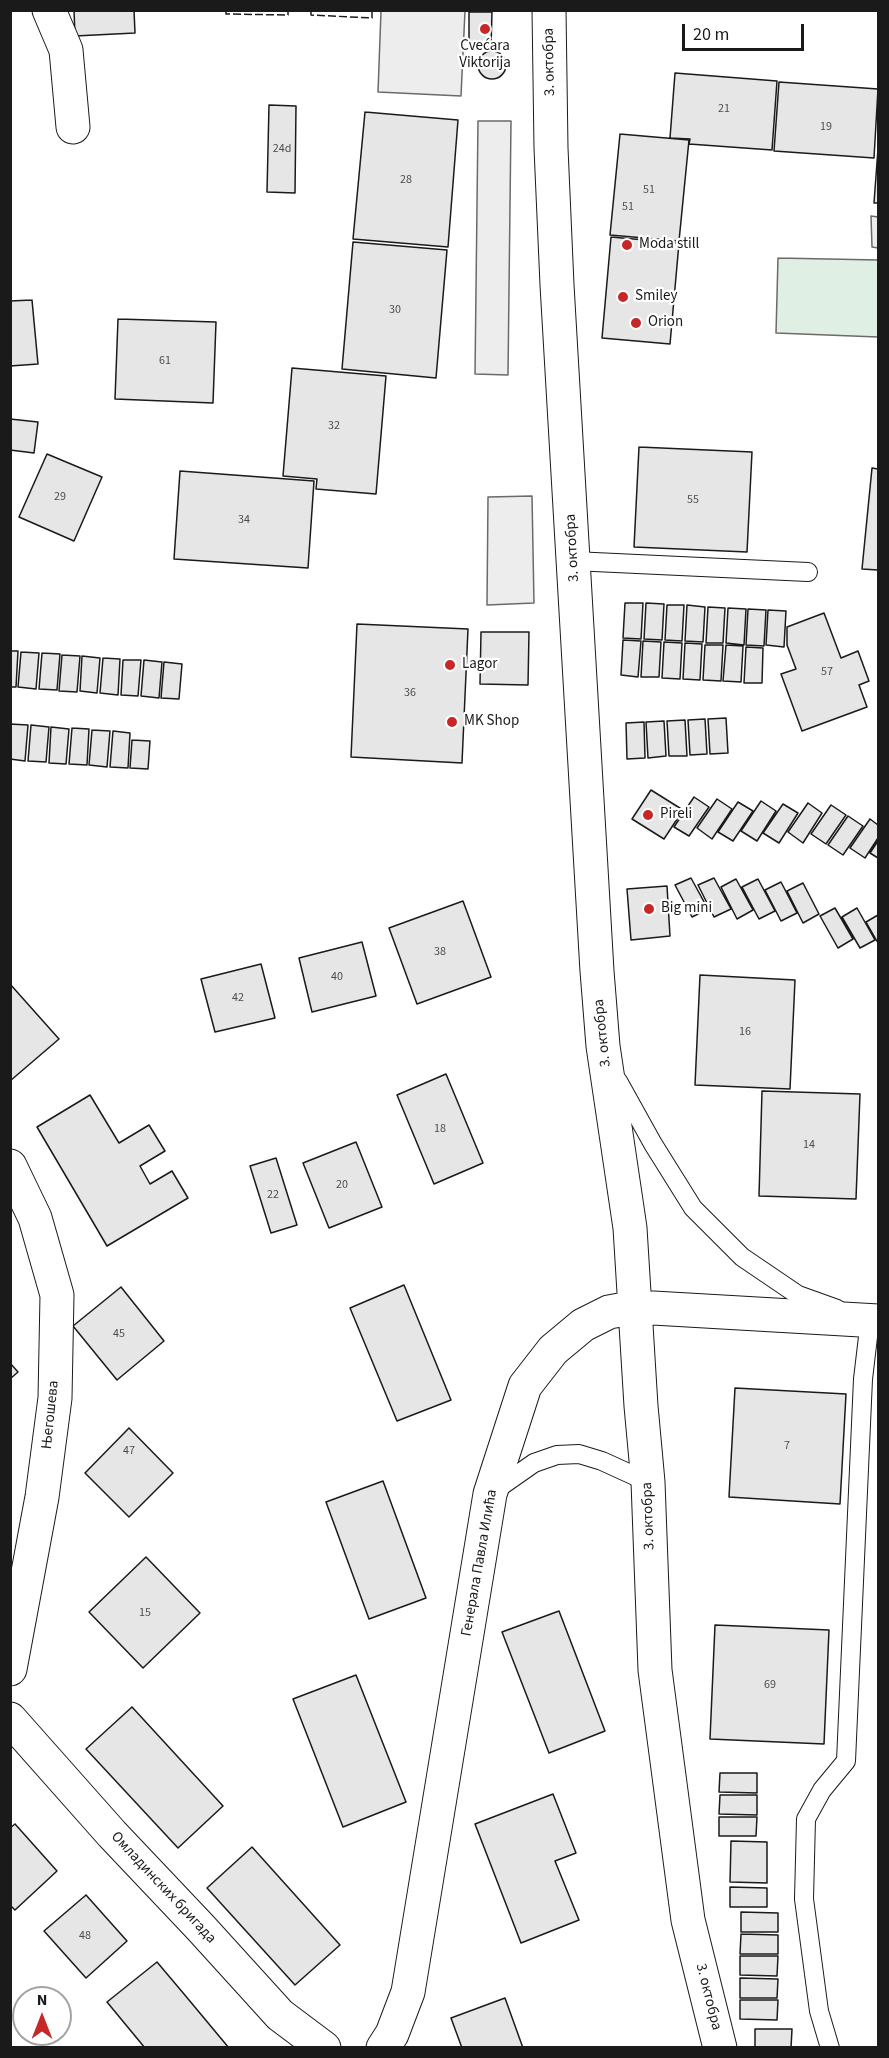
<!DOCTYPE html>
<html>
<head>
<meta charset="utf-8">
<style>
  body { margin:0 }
  #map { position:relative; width:889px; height:2058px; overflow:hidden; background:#fff; font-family:"Source Sans 3",sans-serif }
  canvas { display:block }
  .frame { position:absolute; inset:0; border:12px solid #1a1a1a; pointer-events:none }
  .north { position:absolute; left:12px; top:1986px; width:60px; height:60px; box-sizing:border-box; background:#fff; border:2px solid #a3a3a3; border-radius:50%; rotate:0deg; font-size:16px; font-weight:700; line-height:24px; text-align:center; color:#1a1a1a }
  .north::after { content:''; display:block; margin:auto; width:21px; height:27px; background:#c62828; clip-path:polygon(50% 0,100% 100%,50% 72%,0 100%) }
  .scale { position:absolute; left:682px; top:24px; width:122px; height:27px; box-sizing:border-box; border:3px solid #1a1a1a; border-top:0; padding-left:8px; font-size:18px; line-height:21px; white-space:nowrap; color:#1a1a1a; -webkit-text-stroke:4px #fff; paint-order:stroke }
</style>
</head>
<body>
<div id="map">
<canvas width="889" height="2058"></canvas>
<div class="frame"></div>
<div class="north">N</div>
<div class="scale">20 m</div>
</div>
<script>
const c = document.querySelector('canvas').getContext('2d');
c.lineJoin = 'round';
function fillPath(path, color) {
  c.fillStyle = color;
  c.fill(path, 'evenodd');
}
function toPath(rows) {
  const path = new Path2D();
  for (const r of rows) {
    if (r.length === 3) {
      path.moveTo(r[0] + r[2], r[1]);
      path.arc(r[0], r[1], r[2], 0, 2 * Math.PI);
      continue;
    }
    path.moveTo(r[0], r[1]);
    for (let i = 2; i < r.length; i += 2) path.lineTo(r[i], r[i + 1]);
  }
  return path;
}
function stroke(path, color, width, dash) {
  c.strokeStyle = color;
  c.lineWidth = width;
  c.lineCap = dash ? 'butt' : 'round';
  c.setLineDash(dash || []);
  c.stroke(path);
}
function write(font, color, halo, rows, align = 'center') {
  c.font = font + ' "Source Sans 3",sans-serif';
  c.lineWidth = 4.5;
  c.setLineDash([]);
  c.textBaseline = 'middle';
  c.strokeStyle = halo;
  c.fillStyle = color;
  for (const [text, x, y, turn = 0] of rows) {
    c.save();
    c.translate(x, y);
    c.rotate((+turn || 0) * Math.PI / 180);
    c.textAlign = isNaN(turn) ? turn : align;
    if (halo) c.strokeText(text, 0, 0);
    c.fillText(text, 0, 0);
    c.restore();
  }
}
const green = toPath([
  [778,258,878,260,878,337,776,333,778,258]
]);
fillPath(green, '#e0efe3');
stroke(green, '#6a6a6a', 1.5);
const parking = toPath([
  [381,11,465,11,461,96,378,92,381,11],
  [478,121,511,121,508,375,475,374,478,121],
  [871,216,878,217,878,248,872,247,871,216],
  [532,496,534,603,487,605,488,497,532,496]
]);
fillPath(parking, '#ededed');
stroke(parking, '#6a6a6a', 1.5);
const building = toPath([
  [74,10,134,10,135,33,75,36,74,10],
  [469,12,492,12,491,47,469,47,469,12],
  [492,65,14],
  [675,73,777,81,772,150,689,144,690,139,670,138,675,73],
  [779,82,878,89,874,158,774,151,779,82],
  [269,105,296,106,295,193,267,192,269,105],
  [365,112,458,120,448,247,353,239,365,112],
  [620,134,689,140,679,241,610,235,620,134],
  [878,149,878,203,874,203,878,149],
  [611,237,679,243,670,344,602,338,611,237],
  [353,242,447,250,436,378,342,369,353,242],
  [32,300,38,364,10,366,10,301,32,300],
  [118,319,216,322,213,403,115,399,118,319],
  [292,368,386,376,376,494,316,489,317,479,283,476,292,368],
  [10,419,38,422,34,453,10,450,10,419],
  [639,447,752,452,747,552,634,547,639,447],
  [47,454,102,477,74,541,19,517,47,454],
  [872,468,878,469,878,570,862,569,872,468],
  [180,471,314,481,308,568,174,559,180,471],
  [625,603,643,603,641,639,623,638,625,603],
  [646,603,664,604,662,640,644,639,646,603],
  [667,605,684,605,682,641,665,640,667,605],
  [687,605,705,607,703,642,685,641,687,605],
  [708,607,725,608,723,643,706,643,708,607],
  [728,608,746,609,744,645,726,643,728,608],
  [748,609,766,610,764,646,746,645,748,609],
  [768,610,786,611,784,647,766,645,768,610],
  [824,613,841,658,858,651,869,681,859,685,867,707,802,731,781,674,796,669,787,645,787,627,824,613],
  [357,624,468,629,462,763,351,757,357,624],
  [481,632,529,632,528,685,480,684,481,632],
  [623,640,641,641,638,677,621,675,623,640],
  [643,641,661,642,659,677,641,677,643,641],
  [664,642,682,643,680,679,662,678,664,642],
  [685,643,702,644,700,680,683,679,685,643],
  [705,645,723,645,721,681,703,680,705,645],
  [726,645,743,646,741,682,723,681,726,645],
  [746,647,763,648,762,683,744,683,746,647],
  [10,651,18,651,16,687,10,687,10,651],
  [21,652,39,653,36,689,18,687,21,652],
  [42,653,60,654,57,690,39,689,42,653],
  [62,655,80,656,77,692,59,691,62,655],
  [82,656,100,658,97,693,80,691,82,656],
  [103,658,120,659,118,695,100,693,103,658],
  [123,660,141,660,138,696,121,695,123,660],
  [144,660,162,662,159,698,141,696,144,660],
  [164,662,182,664,179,699,161,698,164,662],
  [726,718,728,753,710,754,708,719,726,718],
  [705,719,707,754,690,755,688,720,705,719],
  [685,720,687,756,669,756,667,721,685,720],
  [664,721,666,756,648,758,646,722,664,721],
  [644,722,645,758,627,759,626,723,644,722],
  [10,724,28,725,25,761,10,759,10,724],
  [31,725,49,727,46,762,28,761,31,725],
  [51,727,69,729,66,764,49,763,51,727],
  [72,728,89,729,87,765,69,764,72,728],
  [92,730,110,731,107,767,89,765,92,730],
  [113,731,130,733,128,768,110,767,113,731],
  [132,740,150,741,148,769,130,768,132,740],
  [651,790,683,810,664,839,632,819,651,790],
  [694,797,709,807,689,836,674,827,694,797],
  [717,799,732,809,712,839,697,828,717,799],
  [761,801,776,811,757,841,741,831,761,801],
  [738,802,753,811,733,841,718,832,738,802],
  [808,803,822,813,803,843,788,832,808,803],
  [783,804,798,813,779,843,763,833,783,804],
  [831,805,846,815,826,844,811,834,831,805],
  [848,816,863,826,843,855,828,845,848,816],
  [870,819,878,825,878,838,865,858,850,848,870,819],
  [878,841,878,858,870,853,878,841],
  [691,878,708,909,692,917,675,885,691,878],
  [714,878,731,909,714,917,698,885,714,878],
  [736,879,753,910,737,919,721,887,736,879],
  [758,879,775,911,759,919,742,887,758,879],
  [781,882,797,913,781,921,765,890,781,882],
  [803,883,819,914,803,923,787,891,803,883],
  [667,886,670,936,631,940,627,889,667,886],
  [463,901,491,977,417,1004,389,928,463,901],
  [835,908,853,939,838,948,820,916,835,908],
  [857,908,875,940,860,948,842,917,857,908],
  [878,915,878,943,866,922,878,915],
  [362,942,376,996,312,1012,299,958,362,942],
  [261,964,275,1018,215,1032,201,979,261,964],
  [700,975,795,980,790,1089,695,1085,700,975],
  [10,984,59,1039,10,1081,10,984],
  [446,1074,483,1163,434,1184,397,1095,446,1074],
  [762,1091,860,1094,856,1199,759,1196,762,1091],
  [90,1095,119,1143,149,1125,165,1151,140,1166,150,1184,172,1171,188,1198,107,1246,37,1127,90,1095],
  [356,1142,382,1207,329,1228,303,1163,356,1142],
  [276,1158,297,1225,271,1233,250,1166,276,1158],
  [404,1285,451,1400,397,1421,350,1308,404,1285],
  [121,1287,164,1341,117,1380,73,1326,121,1287],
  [10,1363,18,1372,10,1379,10,1363],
  [735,1388,846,1394,840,1504,729,1497,735,1388],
  [129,1428,173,1473,129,1517,85,1473,129,1428],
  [383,1481,426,1598,369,1619,326,1502,383,1481],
  [146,1557,200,1613,143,1668,89,1612,146,1557],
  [559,1611,605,1731,549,1753,502,1632,559,1611],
  [715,1625,829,1630,824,1744,710,1739,715,1625],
  [356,1675,406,1802,343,1827,293,1699,356,1675],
  [132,1707,223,1806,178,1848,86,1749,132,1707],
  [720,1773,757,1773,757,1793,719,1792,720,1773],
  [553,1794,576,1853,555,1861,579,1920,521,1943,475,1824,553,1794],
  [720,1795,757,1795,757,1815,719,1814,720,1795],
  [719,1817,757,1817,756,1836,719,1836,719,1817],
  [15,1824,57,1871,15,1910,10,1905,10,1828,15,1824],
  [731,1841,767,1842,767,1883,730,1882,731,1841],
  [252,1847,340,1945,295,1985,207,1888,252,1847],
  [730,1887,767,1888,767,1907,730,1907,730,1887],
  [86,1895,127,1941,86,1978,44,1931,86,1895],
  [741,1912,778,1913,778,1932,741,1932,741,1912],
  [741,1934,778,1935,778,1954,740,1954,741,1934],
  [740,1956,778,1956,777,1976,740,1975,740,1956],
  [157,1962,184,1994,229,2048,145,2048,107,2002,157,1962],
  [740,1978,778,1979,777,1998,740,1998,740,1978],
  [505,1998,523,2048,462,2048,451,2018,505,1998],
  [740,2000,778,2000,777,2020,740,2019,740,2000],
  [755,2029,792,2029,791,2048,755,2048,755,2029]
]);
fillPath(building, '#e6e6e6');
stroke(building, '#1a1a1a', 1.5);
const lane = toPath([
  [573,561,808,572],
  [618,1081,653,1144,693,1208,742,1257,798,1295,837,1309],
  [494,1491,534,1463,557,1455,579,1454,602,1461,648,1482],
  [830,2048,819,2011,804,1899,806,1819,822,1790,846,1761,863,1379,870,1320,863,1318]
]);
const street = toPath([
  [49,10,66,50,73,127],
  [549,10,551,148,557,285,597,971,603,1046,630,1228,641,1406,648,1482,655,1670,688,1920,720,2048],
  [10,1166,35,1218,57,1295,55,1398,42,1497,10,1669],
  [10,1719,112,1834,201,1928,280,2015,324,2048],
  [383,2048,392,2034,408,1992,490,1494,525,1386,553,1350,583,1325,609,1312,636,1307,878,1321]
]);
stroke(lane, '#1a1a1a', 20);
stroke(street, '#1a1a1a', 35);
stroke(lane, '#fff', 18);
stroke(street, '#fff', 33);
stroke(toPath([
  [226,10,226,14,288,15,288,10],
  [311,10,311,15,372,18,372,10]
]), '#1a1a1a', 1.5, [8, 3]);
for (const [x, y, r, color] of [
  [485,29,6,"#c62828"],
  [627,245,6,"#c62828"],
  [623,297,6,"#c62828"],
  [636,323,6,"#c62828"],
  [450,665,6,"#c62828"],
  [452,722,6,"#c62828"],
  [648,815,6,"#c62828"],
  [649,909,6,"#c62828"]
]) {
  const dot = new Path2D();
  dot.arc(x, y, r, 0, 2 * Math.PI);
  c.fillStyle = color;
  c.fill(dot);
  stroke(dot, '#fff', 2);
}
write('12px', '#4d4d4d', null, [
  ["21",724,109],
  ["19",826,127],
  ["24d",282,149],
  ["28",406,180],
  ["51",649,190],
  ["51",628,207],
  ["30",395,310],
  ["61",165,361],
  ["32",334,426],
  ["29",60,497],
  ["55",693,500],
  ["34",244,520],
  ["57",827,672],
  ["36",410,693],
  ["38",440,952],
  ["40",337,977],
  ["42",238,998],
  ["16",745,1032],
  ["18",440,1129],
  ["14",809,1145],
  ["20",342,1185],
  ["22",273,1195],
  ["45",119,1334],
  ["7",787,1446],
  ["47",129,1451],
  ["15",145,1613],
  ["69",770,1685],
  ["48",85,1936]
]);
write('15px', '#1a1a1a', '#fff', [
  ["Cvećara",485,47,"center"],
  ["Viktorija",485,64,"center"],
  ["Moda still",639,245],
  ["Smiley",635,297],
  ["Orion",648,323],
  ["Lagor",462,665],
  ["MK Shop",464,722],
  ["Pireli",660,815],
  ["Big mini",661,909]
], 'left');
write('15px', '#1a1a1a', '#fff', [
  ["3. октобра",550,62,-91],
  ["3. октобра",573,548,-93],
  ["3. октобра",603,1033,-96],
  ["Његошева",51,1415,-84],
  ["3. октобра",649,1516,-92],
  ["Генерала Павла Илића",480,1563,-80],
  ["Омладинских бригада",163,1888,47],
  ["3. октобра",708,1997,76]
]);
</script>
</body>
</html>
